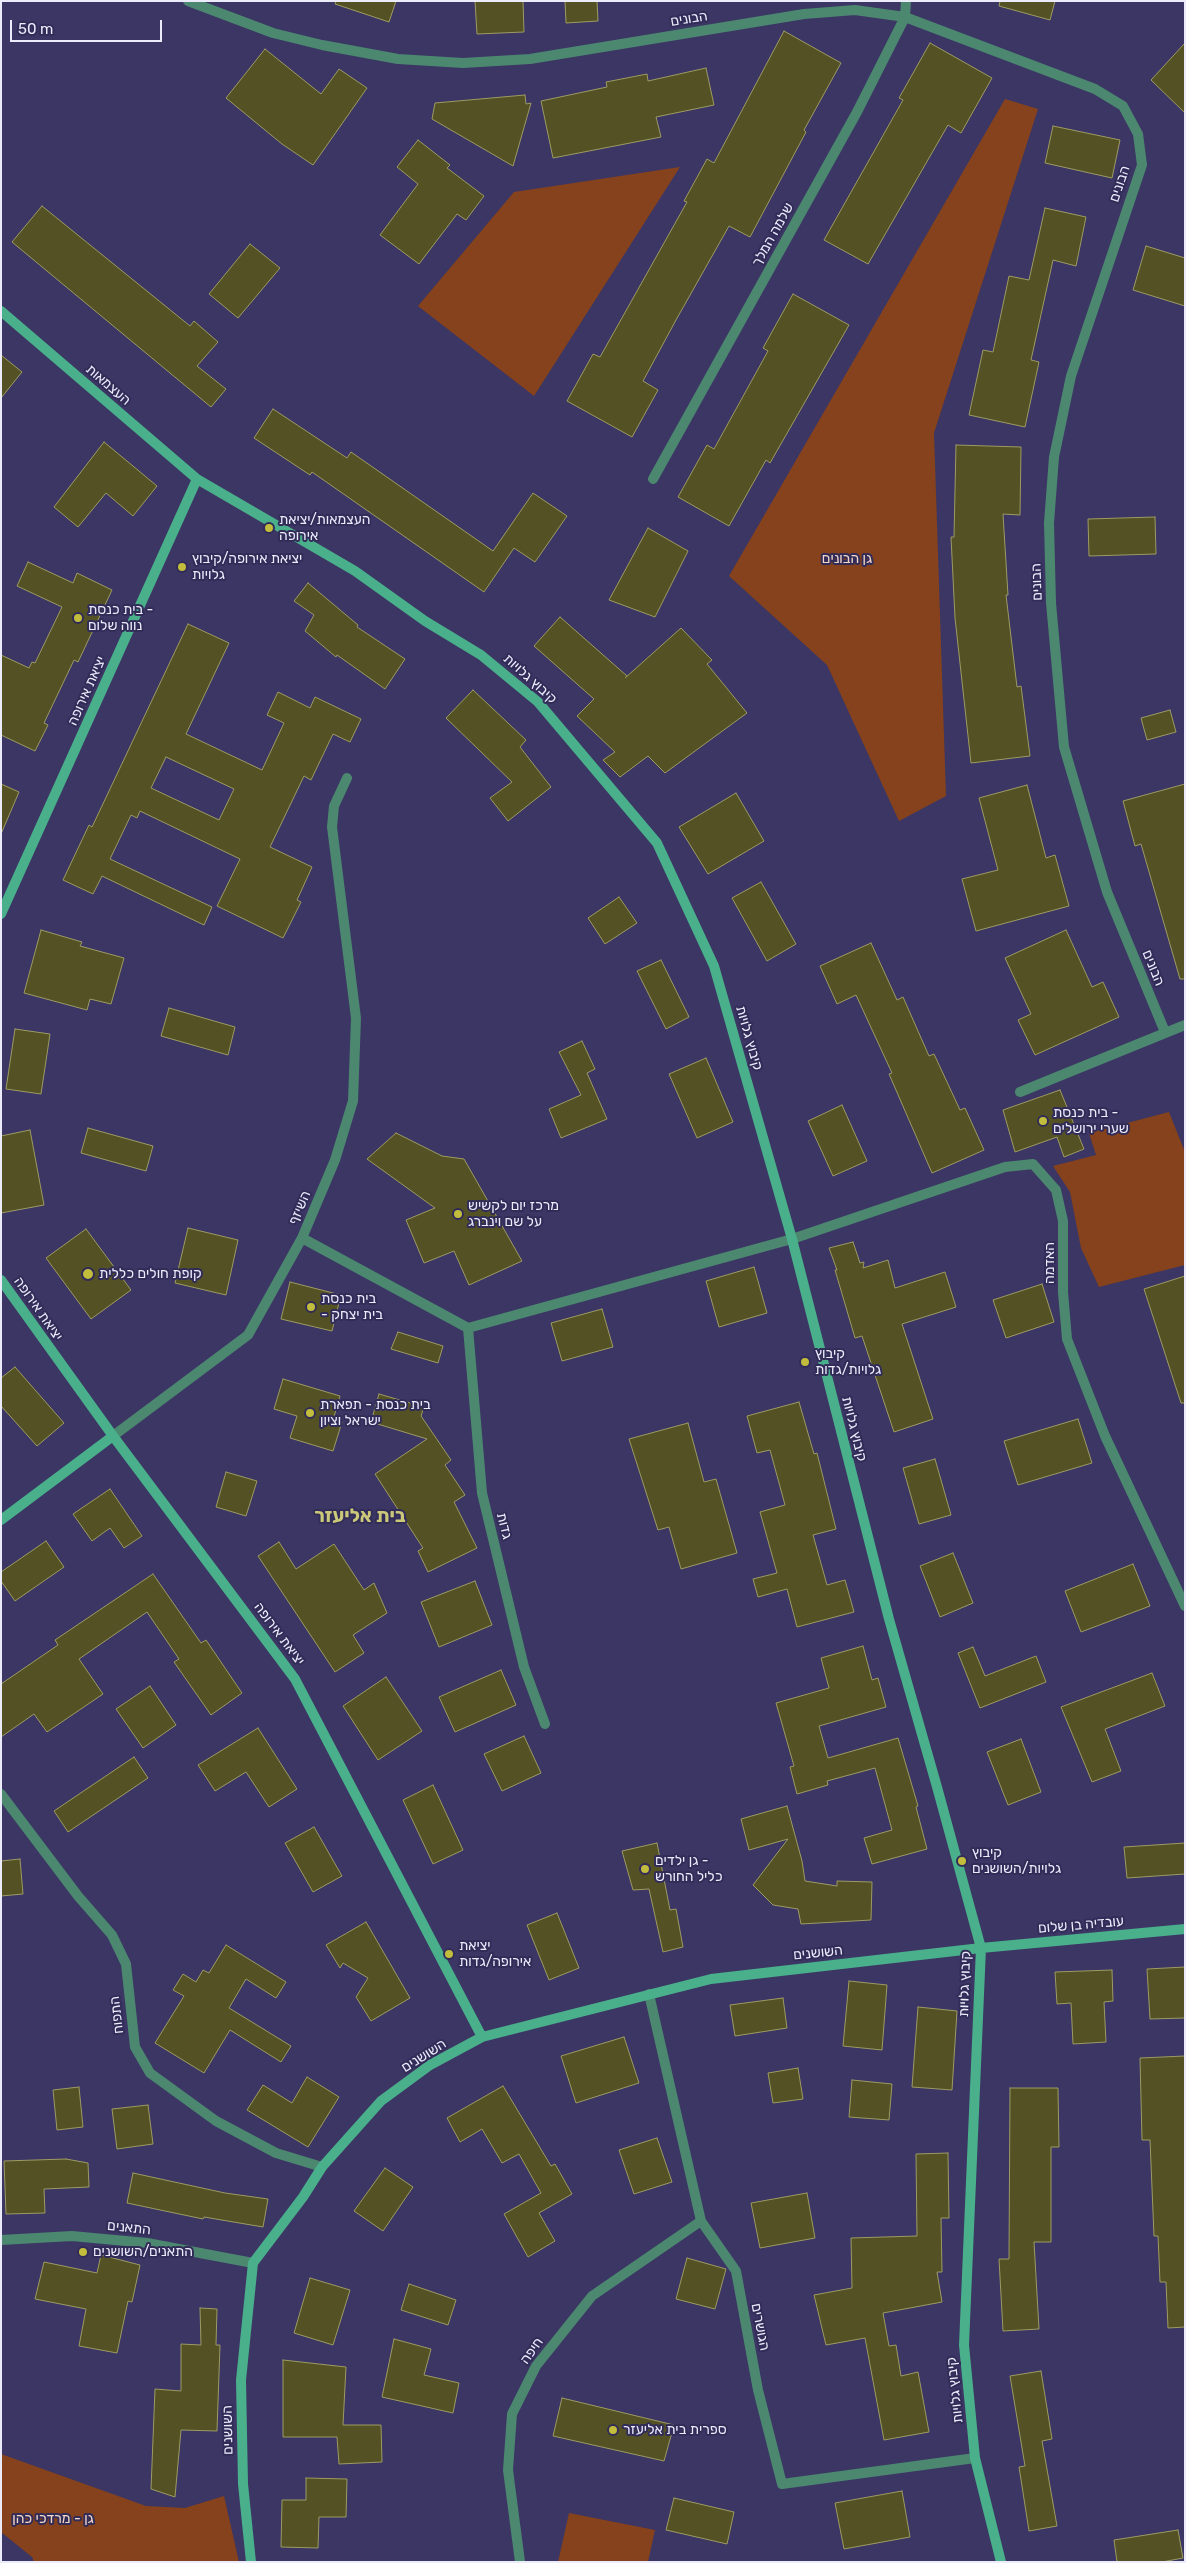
<!DOCTYPE html>
<html>
<head>
<meta charset="utf-8">
<style>
  body { margin:0 }
  #map { position:relative; width:1186px; height:2563px; overflow:hidden; background:#3b3664; font-family:Rubik,sans-serif }
  canvas { display:block }
  .frame { position:absolute; inset:0; border:2px solid #ebebfc; pointer-events:none }
  .scale { position:absolute; left:10px; top:20px; width:152px; height:22px; box-sizing:border-box; border:2px solid #ebebfc; border-top:0; padding-left:6px; font-size:15px; line-height:18px; white-space:nowrap; color:#ebebfc; -webkit-text-stroke:4px #312c58; paint-order:stroke }
</style>
</head>
<body>
<div id="map">
<canvas width="1186" height="2563"></canvas>
<div class="frame"></div>
<div class="scale">50 m</div>
</div>
<script>
const c = document.querySelector('canvas').getContext('2d');
c.lineJoin = 'round';
function fillPath(path, color) {
  c.fillStyle = color;
  c.fill(path, 'evenodd');
}
function toPath(rows) {
  const path = new Path2D();
  for (const r of rows) {
    path.moveTo(r[0], r[1]);
    for (let i = 2; i < r.length; i += 2) path.lineTo(r[i], r[i + 1]);
  }
  return path;
}
function stroke(path, color, width, dash) {
  c.strokeStyle = color;
  c.lineWidth = width;
  c.lineCap = dash ? 'butt' : 'round';
  c.setLineDash(dash || []);
  c.stroke(path);
}
function write(font, color, halo, rows, align = 'center') {
  c.font = font + ' Rubik,Heebo,sans-serif';
  c.lineWidth = 4;
  c.setLineDash([]);
  c.textBaseline = 'middle';
  c.strokeStyle = halo;
  c.fillStyle = color;
  for (const [text, x, y, turn = 0] of rows) {
    c.save();
    c.translate(x, y);
    c.rotate((+turn || 0) * Math.PI / 180);
    c.textAlign = isNaN(turn) ? turn : align;
    if (halo) c.strokeText(text, 0, 0);
    c.fillText(text, 0, 0);
    c.restore();
  }
}
fillPath(toPath([
  [1005,99,1038,109,934,433,946,796,899,821,827,665,729,576],
  [680,167,534,396,418,306,514,192],
  [1169,1112,1185,1152,1185,1265,1099,1287,1081,1248,1070,1192,1053,1166,1096,1155,1089,1133],
  [1,2454,146,2506,185,2508,224,2496,239,2562,34,2562,32,2557,1,2532],
  [569,2513,655,2530,648,2562,558,2562]
]), '#86421c');
const building = toPath([
  [336,1,396,1,389,22,335,4,336,1],
  [475,1,523,1,524,32,477,34,475,1],
  [565,1,597,1,598,21,566,23,565,1],
  [1000,1,1055,1,1050,20,999,6,1000,1],
  [784,31,841,63,804,130,806,132,750,237,729,226,676,320,643,381,658,390,632,437,567,401,593,354,600,357,687,202,684,201,707,159,714,163,784,31],
  [930,43,992,78,961,133,948,125,868,264,824,240,903,100,899,98,930,43],
  [1185,43,1185,113,1151,80,1185,43],
  [265,49,321,94,339,69,367,88,313,165,282,144,226,98,265,49],
  [706,68,714,105,656,117,661,137,553,158,541,101,607,87,606,82,647,74,648,81,706,68],
  [525,95,526,104,531,103,513,166,432,119,435,103,525,95],
  [1053,126,1120,140,1112,178,1045,163,1053,126],
  [418,140,450,165,447,168,484,196,466,220,457,214,419,264,380,235,418,184,397,167,418,140],
  [42,206,190,326,194,321,218,342,197,366,226,389,211,407,12,242,42,206],
  [1045,208,1086,217,1076,266,1053,260,1031,360,1039,362,1025,427,969,415,983,350,993,352,1009,276,1029,280,1045,208],
  [250,244,280,268,238,318,209,294,250,244],
  [1146,246,1185,258,1185,306,1133,290,1146,246],
  [793,294,849,325,770,463,766,460,729,526,678,497,707,445,714,449,768,351,763,348,793,294],
  [1,355,22,372,1,398,1,355],
  [273,409,347,458,351,452,493,551,533,493,567,516,535,562,514,548,484,592,312,472,310,475,254,438,273,409],
  [104,442,157,486,133,516,106,493,78,527,54,507,104,442],
  [956,445,1021,447,1020,515,1003,514,1008,595,1006,595,1017,687,1021,686,1030,756,971,763,955,618,951,537,954,537,956,445],
  [1155,517,1156,554,1089,556,1088,519,1155,517],
  [648,528,688,551,655,617,609,600,648,528],
  [28,562,73,583,77,573,112,590,78,662,74,660,44,723,48,725,35,751,1,735,1,655,29,668,32,662,35,663,62,607,17,586,28,562],
  [308,583,358,625,357,627,405,659,385,689,337,655,336,657,305,631,314,615,294,601,308,583],
  [560,617,627,676,625,678,681,628,712,660,707,664,747,713,665,773,648,756,620,777,603,760,615,752,577,716,594,699,534,646,560,617],
  [188,624,229,643,186,734,262,770,284,723,267,715,278,692,310,708,315,697,361,719,350,742,333,734,311,780,304,776,270,847,312,867,297,900,301,902,283,938,217,906,240,859,140,811,137,818,131,815,110,859,212,907,204,925,102,876,93,894,63,880,89,825,92,827,188,624],
  [166,757,234,789,219,820,151,788,166,757],
  [473,690,526,740,520,747,551,787,508,821,490,798,512,782,446,718,473,690],
  [1170,710,1176,732,1147,740,1141,718,1170,710],
  [1,784,19,792,1,834,1,784],
  [1185,784,1185,979,1180,979,1141,844,1135,846,1123,801,1185,784],
  [1027,785,1046,858,1055,855,1069,906,976,931,962,879,998,870,979,798,1027,785],
  [736,793,764,841,708,874,679,827,736,793],
  [761,882,796,944,767,961,732,898,761,882],
  [619,897,637,923,605,944,588,918,619,897],
  [41,930,82,942,80,946,124,958,111,1004,90,999,87,1010,24,993,41,930],
  [1066,930,1092,987,1103,982,1119,1017,1035,1055,1018,1020,1031,1014,1005,958,1066,930],
  [871,943,897,1000,903,997,929,1056,934,1054,960,1110,965,1108,984,1150,932,1173,889,1074,892,1073,856,995,837,1004,820,966,871,943],
  [661,960,689,1017,666,1029,637,971,661,960],
  [169,1008,235,1027,228,1055,161,1036,169,1008],
  [15,1029,50,1034,41,1094,6,1089,15,1029],
  [582,1041,595,1069,587,1073,607,1119,561,1138,549,1109,581,1095,559,1052,582,1041],
  [706,1058,733,1122,697,1138,669,1074,706,1058],
  [1060,1090,1084,1149,1064,1157,1057,1137,1015,1152,1003,1110,1060,1090],
  [842,1105,867,1161,833,1176,808,1121,842,1105],
  [88,1128,153,1146,146,1171,81,1153,88,1128],
  [30,1130,44,1205,1,1213,1,1136,30,1130],
  [396,1133,442,1156,464,1159,522,1261,469,1285,454,1251,424,1263,406,1220,435,1208,367,1159,396,1133],
  [188,1228,238,1240,226,1295,175,1283,188,1228],
  [86,1229,131,1290,91,1319,46,1258,86,1229],
  [853,1242,860,1263,864,1262,863,1268,888,1260,895,1288,945,1272,956,1307,902,1324,933,1419,894,1432,862,1336,855,1338,835,1270,837,1270,829,1248,853,1242],
  [754,1267,767,1313,719,1327,706,1281,754,1267],
  [1185,1276,1185,1403,1181,1403,1144,1289,1185,1276],
  [290,1282,341,1295,332,1331,281,1319,290,1282],
  [1042,1284,1054,1322,1006,1338,993,1300,1042,1284],
  [602,1309,613,1347,562,1361,551,1323,602,1309],
  [398,1332,443,1346,438,1363,391,1349,398,1332],
  [15,1367,64,1423,37,1446,1,1406,1,1378,15,1367],
  [283,1379,340,1396,333,1420,342,1422,333,1451,290,1438,297,1416,274,1409,283,1379],
  [379,1394,424,1407,421,1416,451,1460,445,1465,465,1495,454,1502,477,1548,428,1572,418,1551,423,1548,375,1474,427,1439,371,1422,379,1394],
  [799,1402,814,1454,817,1453,836,1529,813,1535,827,1585,845,1580,854,1612,797,1627,787,1589,758,1597,753,1579,777,1573,760,1512,785,1505,770,1450,757,1453,747,1416,799,1402],
  [1078,1419,1092,1463,1018,1485,1004,1441,1078,1419],
  [688,1423,704,1482,716,1479,737,1553,681,1569,669,1527,658,1530,629,1439,688,1423],
  [935,1459,951,1515,919,1524,903,1468,935,1459],
  [226,1472,257,1481,246,1516,216,1507,226,1472],
  [110,1489,142,1536,124,1548,110,1528,92,1541,73,1514,110,1489],
  [46,1541,64,1567,15,1601,1,1581,1,1572,46,1541],
  [279,1542,296,1569,334,1544,364,1590,374,1583,387,1613,353,1635,364,1653,335,1672,258,1556,279,1542],
  [953,1553,973,1603,940,1617,920,1566,953,1553],
  [1133,1564,1150,1606,1081,1632,1065,1591,1133,1564],
  [153,1574,201,1643,206,1640,242,1693,211,1715,174,1662,179,1659,147,1612,79,1659,103,1694,47,1732,34,1714,1,1737,1,1684,58,1645,55,1640,153,1574],
  [475,1581,492,1625,439,1647,421,1602,475,1581],
  [863,1646,872,1680,878,1678,886,1707,819,1726,828,1758,898,1738,918,1806,916,1807,927,1849,872,1864,864,1838,892,1830,875,1768,827,1781,828,1785,797,1794,790,1767,794,1766,776,1703,829,1688,821,1658,863,1646],
  [973,1647,985,1676,1036,1656,1046,1682,980,1708,958,1653,973,1647],
  [501,1670,516,1705,455,1732,439,1697,501,1670],
  [1152,1673,1165,1706,1105,1729,1121,1771,1092,1782,1061,1707,1152,1673],
  [386,1677,422,1731,378,1760,343,1706,386,1677],
  [150,1686,176,1725,143,1748,116,1709,150,1686],
  [258,1728,297,1789,269,1807,246,1772,215,1791,198,1765,258,1728],
  [524,1736,541,1773,502,1791,484,1754,524,1736],
  [1021,1739,1041,1792,1008,1805,987,1752,1021,1739],
  [134,1757,148,1778,68,1832,54,1811,134,1757],
  [433,1785,463,1850,433,1864,403,1800,433,1785],
  [787,1806,802,1861,805,1881,837,1886,837,1881,872,1882,871,1920,801,1924,798,1909,773,1905,753,1885,788,1839,749,1850,741,1819,787,1806],
  [314,1827,342,1876,313,1892,285,1843,314,1827],
  [657,1843,670,1910,676,1909,683,1947,663,1952,649,1889,633,1890,622,1851,657,1843],
  [1185,1843,1185,1874,1127,1878,1124,1847,1185,1843],
  [20,1859,23,1894,1,1896,1,1861,20,1859],
  [557,1913,579,1968,549,1980,527,1925,557,1913],
  [366,1922,410,1998,371,2021,356,1997,368,1978,343,1963,340,1968,326,1945,366,1922],
  [226,1945,286,1982,276,1998,246,1979,229,2008,291,2046,281,2062,230,2030,204,2073,155,2043,184,1996,173,1990,183,1974,196,1982,203,1970,209,1973,226,1945],
  [1185,1967,1185,2018,1150,2019,1147,1969,1185,1967],
  [1112,1970,1113,2001,1104,2002,1106,2042,1073,2044,1071,2003,1057,2004,1055,1972,1112,1970],
  [849,1981,887,1985,882,2050,843,2046,849,1981],
  [783,1998,787,2028,735,2036,730,2005,783,1998],
  [918,2007,957,2011,952,2090,912,2087,918,2007],
  [624,2037,639,2083,576,2103,561,2056,624,2037],
  [1185,2056,1185,2327,1168,2328,1166,2282,1160,2282,1158,2236,1154,2236,1150,2140,1142,2140,1140,2058,1185,2056],
  [798,2068,803,2099,773,2103,768,2073,798,2068],
  [307,2077,339,2097,308,2147,247,2110,263,2085,292,2103,307,2077],
  [852,2080,892,2084,889,2120,849,2117,852,2080],
  [503,2086,551,2166,555,2164,572,2194,539,2213,555,2241,528,2257,504,2214,541,2193,519,2154,502,2163,482,2129,460,2142,447,2118,503,2086],
  [79,2087,83,2127,57,2130,53,2090,79,2087],
  [1010,2088,1058,2088,1059,2147,1051,2147,1051,2242,1034,2242,1039,2329,1003,2331,999,2259,1009,2259,1010,2088],
  [148,2105,153,2144,117,2149,112,2109,148,2105],
  [657,2138,672,2182,634,2194,619,2150,657,2138],
  [948,2153,949,2218,941,2218,942,2272,937,2272,942,2302,883,2313,889,2346,896,2345,901,2376,918,2372,929,2432,884,2440,865,2338,826,2345,814,2295,852,2288,851,2238,917,2236,916,2154,948,2153],
  [66,2159,88,2163,89,2187,44,2189,45,2213,6,2214,4,2161,66,2159],
  [385,2168,413,2187,383,2231,354,2211,385,2168],
  [133,2173,225,2193,268,2199,263,2227,204,2217,203,2219,127,2203,133,2173],
  [807,2193,815,2238,760,2248,751,2203,807,2193],
  [101,2255,140,2265,132,2302,128,2301,117,2353,79,2346,86,2309,35,2299,44,2262,97,2273,101,2255],
  [687,2258,726,2269,715,2309,676,2299,687,2258],
  [310,2278,350,2290,333,2345,294,2333,310,2278],
  [409,2284,456,2300,448,2325,401,2310,409,2284],
  [200,2308,217,2309,216,2345,220,2345,217,2431,181,2430,175,2497,151,2489,155,2389,181,2391,181,2344,201,2345,200,2308],
  [394,2339,431,2349,424,2375,459,2383,453,2413,382,2397,394,2339],
  [283,2360,346,2367,343,2425,381,2425,382,2462,339,2464,337,2437,283,2437,283,2360],
  [1041,2371,1052,2439,1042,2441,1057,2526,1029,2531,1019,2467,1025,2466,1010,2376,1041,2371],
  [562,2398,674,2425,664,2461,553,2436,562,2398],
  [306,2478,347,2479,346,2517,319,2517,318,2548,281,2547,282,2500,306,2500,306,2478],
  [902,2491,910,2537,844,2549,835,2503,902,2491],
  [674,2498,734,2512,727,2544,666,2530,674,2498],
  [1178,2530,1183,2558,1162,2562,1117,2562,1114,2540,1178,2530]
]);
fillPath(building, '#545225');
stroke(building, '#9d9b62', 1);
stroke(toPath([
  [188,1,273,33,322,45,398,59,463,63,530,59,804,14,855,10,905,17,1095,89,1123,106,1138,134,1142,165,1071,376,1054,457,1049,523,1051,603,1064,747,1107,892,1165,1032],
  [653,479,857,112,905,17,906,1],
  [1020,1092,1185,1025],
  [302,1238,468,1328,792,1239,1005,1167,1033,1164,1056,1190,1063,1221,1063,1292,1067,1339,1105,1436,1185,1606],
  [468,1328,482,1493,524,1667,545,1724],
  [113,1436,248,1335,302,1238,335,1160,353,1101,356,1018,332,827,334,806,347,778],
  [1,1794,78,1896,112,1935,126,1964,135,2047,150,2073,216,2121,276,2153,322,2167],
  [649,1994,701,2221,736,2271,758,2390,782,2484,975,2458],
  [1,2240,72,2236,147,2243,253,2263],
  [520,2562,508,2470,512,2414,536,2366,592,2296,701,2221]
]), '#4c8770', 10);
stroke(toPath([
  [1,311,197,479,355,571,425,621,481,655,538,702,657,843,714,966,792,1239,889,1619,937,1787,981,1948,964,2345,975,2458,1001,2562],
  [1,914,197,479],
  [1,1280,113,1436,295,1679,482,2037],
  [1,1520,113,1436],
  [251,2562,243,2484,241,2380,253,2263,303,2197,322,2167,381,2101,430,2065,482,2037,711,1979,981,1948,1185,1929]
]), '#4aaf8b', 10);
for (const [x, y, r, color] of [
  [269,528,5,"#c3bd3e"],
  [182,567,5,"#c3bd3e"],
  [78,618,5,"#c3bd3e"],
  [1043,1121,5,"#c3bd3e"],
  [458,1214,5,"#c3bd3e"],
  [88,1274,6,"#c3bd3e"],
  [311,1307,5,"#c3bd3e"],
  [805,1362,5,"#c3bd3e"],
  [310,1413,5,"#c3bd3e"],
  [962,1861,5,"#c3bd3e"],
  [645,1869,5,"#c3bd3e"],
  [449,1954,5,"#c3bd3e"],
  [83,2252,5,"#c3bd3e"],
  [613,2430,5,"#c3bd3e"]
]) {
  const dot = new Path2D();
  dot.arc(x, y, r, 0, 2 * Math.PI);
  c.fillStyle = color;
  c.fill(dot);
  stroke(dot, '#312c58', 2);
}
write('14px', '#ebebfc', '#312c58', [
  ["הבונים",689,19,-9],
  ["הבונים",1120,184,-71],
  ["שלמה המלך",773,235,-61],
  ["העצמאות",108,385,41],
  ["הבונים",1037,582,-92],
  ["קיבוץ גלויות",530,679,42],
  ["יציאת אירופה",87,691,-66],
  ["הבונים",1153,968,68],
  ["קיבוץ גלויות",749,1038,74],
  ["השיזף",300,1208,-67],
  ["האדמה",1050,1263,-90],
  ["יציאת אירופה",38,1309,55],
  ["קיבוץ גלויות",854,1429,76],
  ["גדות",504,1526,76],
  ["יציאת אירופה",279,1634,53],
  ["עובדיה בן שלום",1081,1925,-5],
  ["השושנים",818,1953,-6],
  ["קיבוץ גלויות",965,1984,-88],
  ["התפוח",117,2015,-97],
  ["השושנים",424,2056,-32],
  ["התאנים",129,2228,6],
  ["הגושרים",760,2327,79],
  ["חיפה",532,2351,-55],
  ["קיבוץ גלויות",955,2390,-96],
  ["השושנים",228,2430,-91]
]);
write('14px', '#ebebfc', '#312c58', [
  ["העצמאות/יציאת",279,520],
  ["אירופה",279,536],
  ["יציאת אירופה/קיבוץ",192,559],
  ["גלויות",192,575],
  ["בית כנסת -",88,610],
  ["נווה שלום",88,626],
  ["בית כנסת -",1053,1113],
  ["שערי ירושלים",1053,1129],
  ["מרכז יום לקשיש",468,1206],
  ["על שם וינברג",468,1222],
  ["קופת חולים כללית",99,1274],
  ["בית כנסת",321,1299],
  ["- בית יצחק",321,1315],
  ["קיבוץ",815,1354],
  ["גלויות/גדות",815,1370],
  ["בית כנסת - תפארת",320,1405],
  ["ישראל וציון",320,1421],
  ["קיבוץ",972,1853],
  ["גלויות/השושנים",972,1869],
  ["גן ילדים -",655,1861],
  ["כליל החורש",655,1877],
  ["יציאת",459,1946],
  ["אירופה/גדות",459,1962],
  ["התאנים/השושנים",93,2252],
  ["ספרית בית אליעזר",623,2430]
], 'left');
write('14px', '#f3d6c8', '#312c58', [
  ["גן הבונים",847,559],
  ["גן - מרדכי כהן",53,2519]
]);
write('bold 19px', '#cbc87a', '#312c58', [
  ["בית אליעזר",360,1517]
]);
</script>
</body>
</html>
